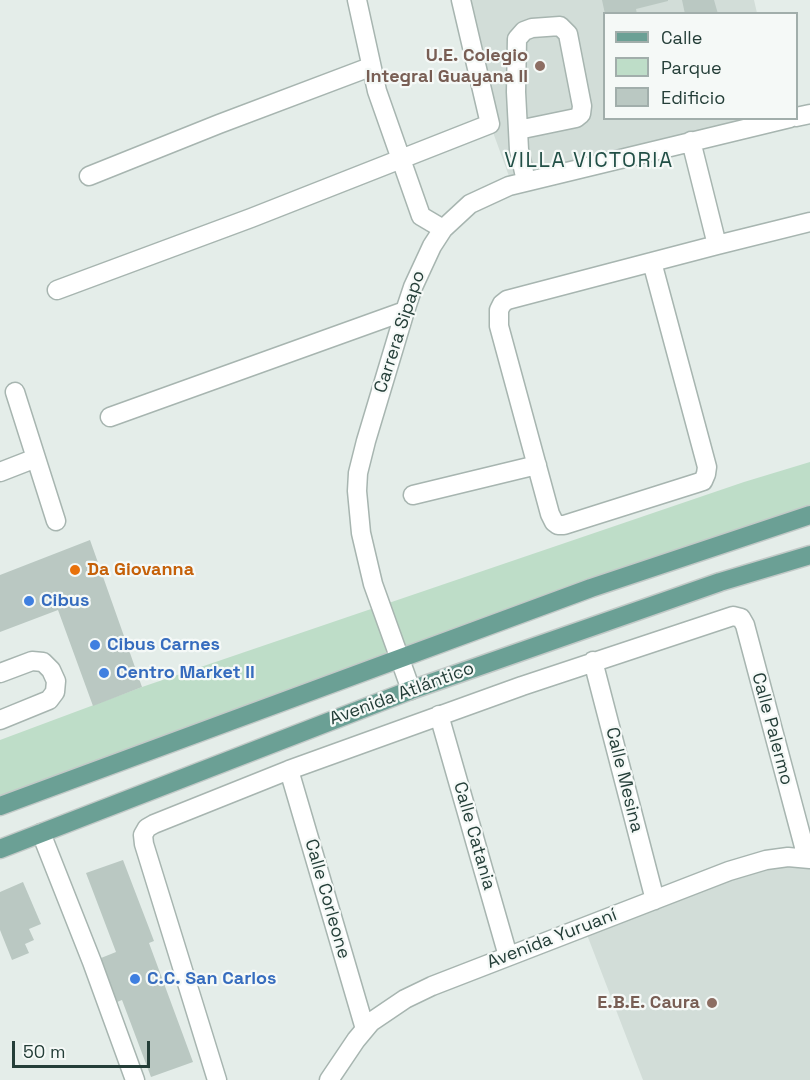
<!DOCTYPE html>
<html>
<head>
<meta charset="utf-8">
<style>
  body { margin:0 }
  #map { position:relative; width:810px; height:1080px; overflow:hidden; background:#e4ede9; font-family:"Space Grotesk",sans-serif }
  canvas { display:block }
  .legend { position:absolute; left:603px; top:12px; width:195px; height:108px; box-sizing:border-box; background:#f5f9f7; border:2px solid #a1aeab; margin:0; padding:8px 10px; list-style:none; font-size:18px; color:#243e38 }
  .legend li { display:flex; align-items:center; gap:12px; height:30px }
  .legend b { width:30px; border:2px solid #a1aeab }
  .scale { position:absolute; left:12px; top:1041px; width:138px; height:27px; box-sizing:border-box; border:3px solid #243e38; border-top:0; padding-left:8px; font-size:18px; line-height:21px; white-space:nowrap; color:#243e38; -webkit-text-stroke:4px #f5f9f7; paint-order:stroke }
</style>
</head>
<body>
<div id="map">
<canvas width="810" height="1080"></canvas>
<ul class="legend">
<li><b style="height:8px;background:#6ba095"></b>Calle</li>
<li><b style="height:16px;background:#beddc8"></b>Parque</li>
<li><b style="height:16px;background:#bac8c2"></b>Edificio</li>
</ul>
<div class="scale">50 m</div>
</div>
<script>
const c = document.querySelector('canvas').getContext('2d');
c.lineJoin = 'round';
function fillPath(path, color) {
  c.fillStyle = color;
  c.fill(path, 'evenodd');
}
function toPath(rows) {
  const path = new Path2D();
  for (const r of rows) {
    path.moveTo(r[0], r[1]);
    for (let i = 2; i < r.length; i += 2) path.lineTo(r[i], r[i + 1]);
  }
  return path;
}
function stroke(path, color, width, dash) {
  c.strokeStyle = color;
  c.lineWidth = width;
  c.lineCap = dash ? 'butt' : 'round';
  c.setLineDash(dash || []);
  c.stroke(path);
}
function write(font, color, halo, rows, align = 'center') {
  c.font = font + ' "Space Grotesk",sans-serif';
  c.lineWidth = 4.5;
  c.setLineDash([]);
  c.textBaseline = 'middle';
  c.strokeStyle = halo;
  c.fillStyle = color;
  for (const [text, x, y, turn = 0] of rows) {
    c.save();
    c.translate(x, y);
    c.rotate((+turn || 0) * Math.PI / 180);
    c.textAlign = isNaN(turn) ? turn : align;
    if (halo) c.strokeText(text, 0, 0);
    c.fillText(text, 0, 0);
    c.restore();
  }
}
fillPath(toPath([
  [461,0,754,0,757,13,604,14,604,118,780,118,514,190,490,124],
  [810,859,810,1080,643,1080,584,927,729,871]
]), '#d2ddd8');
fillPath(toPath([
  [810,462,810,515,0,806,0,740,142,687,744,482]
]), '#beddc8');
fillPath(toPath([
  [602,0,668,0,668,1,636,9,637,14,605,14],
  [682,0,714,0,718,14,685,14],
  [90,540,142,687,93,706,58,610,0,632,0,575],
  [123,860,154,941,149,943,193,1062,151,1077,122,1000,117,1002,101,958,116,952,86,873],
  [23,882,41,924,29,929,34,940,25,944,29,953,12,960,0,930,0,892]
]), '#bac8c2');
const minor = toPath([
  [357,0,377,91,421,216,443,229],
  [796,117,810,114],
  [518,130,576,118,581,114,582,106,568,34,560,26,532,28,524,31,517,39,516,92,518,130,519,150,526,181],
  [691,141,717,245],
  [89,176,219,124,370,67],
  [652,262,707,467,706,474,703,481,697,483,564,525,558,525,554,522,550,514,499,326,499,310,502,304,507,300,652,262,717,245,810,222],
  [57,290,251,218,490,124,461,0],
  [15,392,56,521],
  [110,417,405,311],
  [0,472,36,458],
  [413,495,537,465],
  [593,661,655,900],
  [0,673,32,661,43,662,51,670,56,681,55,692,49,700,0,720],
  [411,690,373,584,361,533,357,491,358,473,366,441,405,311,413,287,432,246,443,229,470,204,509,186,790,118],
  [439,715,508,956],
  [289,770,365,1029],
  [41,833,92,962,135,1080],
  [217,1080,144,844,143,835,147,828,154,824,289,770,522,686,733,616,741,618,745,625,807,858],
  [329,1080,356,1040,371,1022,405,999,432,986,729,871,766,860,788,857,810,859]
]);
const major = toPath([
  [0,806,591,588,810,515],
  [0,849,411,690,720,582,810,555]
]);
stroke(minor, '#a7b5b0', 21);
stroke(major, '#c2c9c7', 21);
stroke(minor, '#fff', 18);
stroke(major, '#6ba095', 18);
for (const [x, y, r, color] of [
  [540,66,6,"#8d6e63"],
  [75,570,6,"#e8710a"],
  [29,601,6,"#3f7fe0"],
  [95,645,6,"#3f7fe0"],
  [104,673,6,"#3f7fe0"],
  [135,979,6,"#3f7fe0"],
  [712,1003,6,"#8d6e63"]
]) {
  const dot = new Path2D();
  dot.arc(x, y, r, 0, 2 * Math.PI);
  c.fillStyle = color;
  c.fill(dot);
  stroke(dot, '#f5f9f7', 2);
}
write('bold 18px', '#785e54', '#f5f9f7', [
  ["U.E. Colegio",528,56],
  ["Integral Guayana II",528,77],
  ["E.B.E. Caura",700,1003]
], 'right');
write('18px', '#243e38', '#f5f9f7', [
  ["Carrera Sipapo",400,332,-72],
  ["Avenida Atlántico",402,694,-20],
  ["Calle Palermo",772,729,75],
  ["Calle Mesina",624,780,76],
  ["Calle Catania",474,836,74],
  ["Calle Corleone",327,899,74],
  ["Avenida Yuruaní",552,939,-21]
]);
write('bold 18px', '#c56008', '#f5f9f7', [
  ["Da Giovanna",87,570]
], 'left');
write('bold 18px', '#366cbe', '#f5f9f7', [
  ["Cibus",41,601],
  ["Cibus Carnes",107,645],
  ["Centro Market II",116,673],
  ["C.C. San Carlos",147,979]
], 'left');
c.letterSpacing = '1.5px';
write('21px', '#214f46', '#f5f9f7', [
  ["VILLA VICTORIA",589,161]
]);
c.letterSpacing = '0px';
</script>
</body>
</html>
